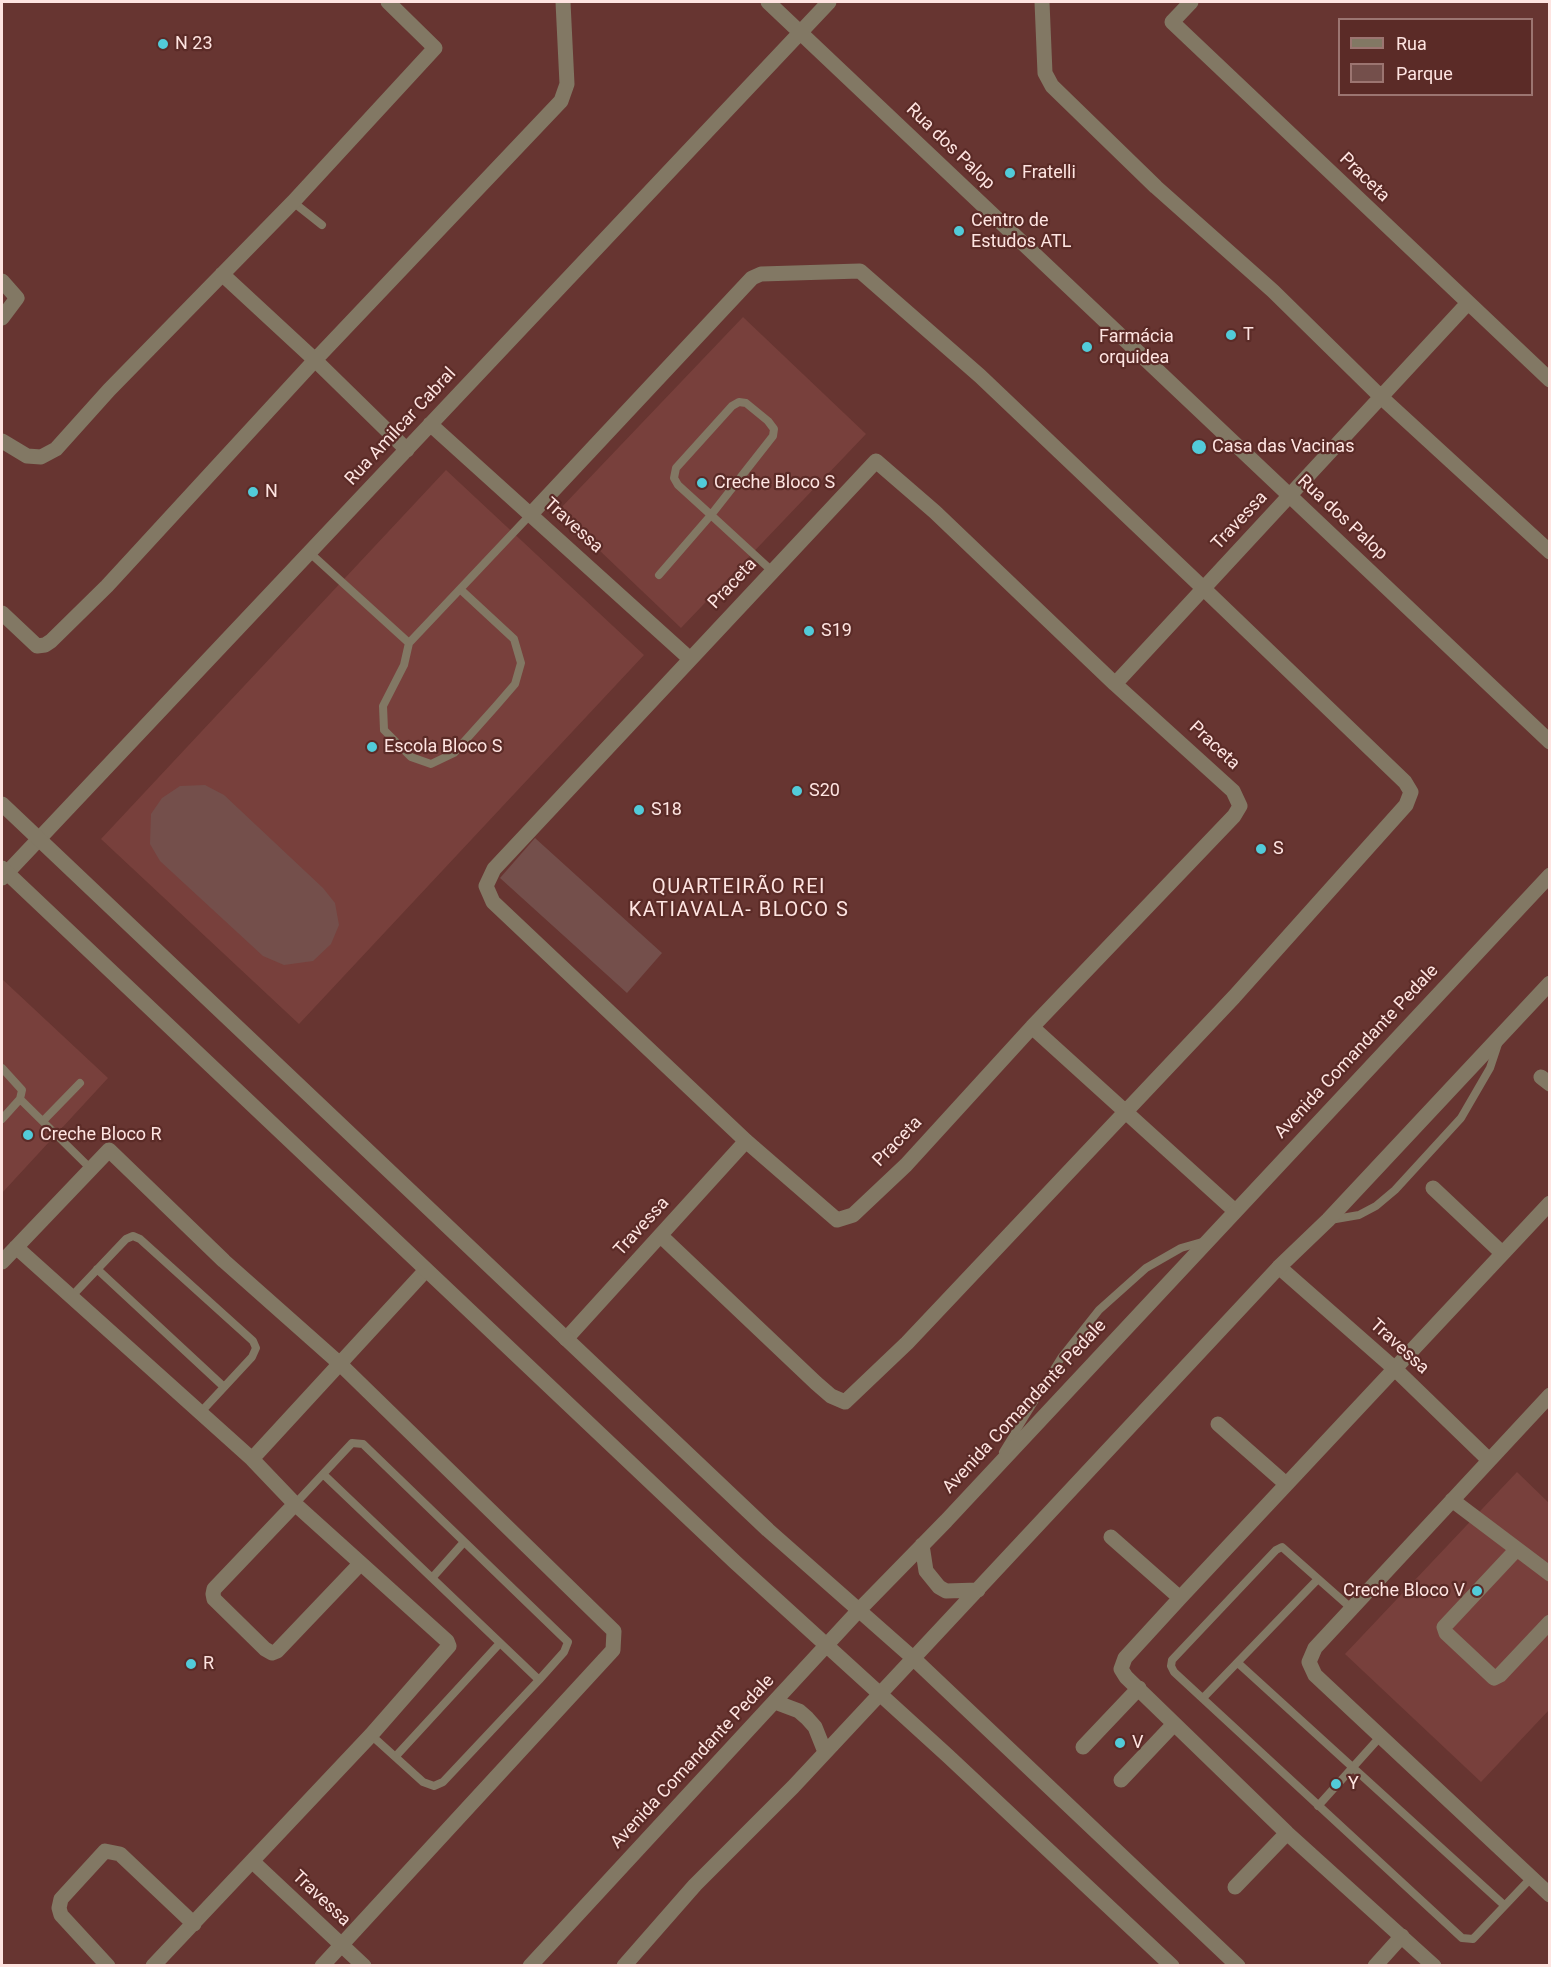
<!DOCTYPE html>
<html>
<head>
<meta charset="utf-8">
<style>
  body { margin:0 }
  #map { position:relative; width:1551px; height:1967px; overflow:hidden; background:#673531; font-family:Roboto,sans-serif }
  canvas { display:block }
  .frame { position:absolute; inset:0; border:3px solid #fee4e1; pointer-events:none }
  .legend { position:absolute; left:1338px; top:18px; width:195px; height:78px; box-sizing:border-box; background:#5b2b27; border:2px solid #9c7571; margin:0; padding:8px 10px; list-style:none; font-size:18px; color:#fee4e1 }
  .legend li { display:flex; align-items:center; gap:12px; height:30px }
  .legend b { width:30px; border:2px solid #9c7571 }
</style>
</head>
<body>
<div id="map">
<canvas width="1551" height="1967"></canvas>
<div class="frame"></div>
<ul class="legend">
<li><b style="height:8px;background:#827864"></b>Rua</li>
<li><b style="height:16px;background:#744f4b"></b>Parque</li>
</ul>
</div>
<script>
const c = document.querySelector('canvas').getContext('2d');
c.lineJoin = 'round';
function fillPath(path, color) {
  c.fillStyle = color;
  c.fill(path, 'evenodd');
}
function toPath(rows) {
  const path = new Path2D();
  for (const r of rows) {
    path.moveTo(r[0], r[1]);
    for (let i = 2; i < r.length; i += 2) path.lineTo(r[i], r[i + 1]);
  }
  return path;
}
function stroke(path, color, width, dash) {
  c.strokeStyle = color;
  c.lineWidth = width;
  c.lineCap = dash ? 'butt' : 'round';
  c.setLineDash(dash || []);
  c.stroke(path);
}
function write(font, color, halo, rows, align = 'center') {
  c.font = font + ' Roboto,sans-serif';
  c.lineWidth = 4.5;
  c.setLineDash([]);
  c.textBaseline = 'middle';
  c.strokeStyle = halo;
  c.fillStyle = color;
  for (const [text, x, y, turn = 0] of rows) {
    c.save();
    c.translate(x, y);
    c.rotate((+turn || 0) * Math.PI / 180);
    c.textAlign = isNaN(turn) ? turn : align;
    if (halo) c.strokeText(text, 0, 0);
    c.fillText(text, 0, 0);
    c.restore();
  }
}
fillPath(toPath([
  [743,317,866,434,681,628,558,511],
  [446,470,644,655,299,1024,101,839],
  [2,979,108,1078,2,1193],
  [1517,1472,1549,1503,1549,1710,1481,1782,1345,1654]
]), '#78403c');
fillPath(toPath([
  [205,785,224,795,323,888,335,903,339,925,331,944,313,961,284,965,263,956,160,861,150,844,151,814,162,798,180,786],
  [535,838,662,953,627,993,500,878]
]), '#744f4b');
stroke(toPath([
  [293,202,322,225],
  [310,553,409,643],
  [659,575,711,515,773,436,774,429,768,421,746,403,739,402,732,406,676,468,674,478,678,485,711,515,772,571],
  [460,589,514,639,521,663,515,684,496,706,454,753,431,764,411,757,384,730,383,706,404,665,409,643,531,514],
  [2,1068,22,1090,20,1099,2,1119],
  [20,1099,91,1169],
  [43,1121,80,1083],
  [1330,1220,1359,1215,1376,1206,1395,1190,1461,1118,1490,1068,1498,1044],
  [97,1269,224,1387],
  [71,1297,126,1239,133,1236,140,1239,253,1341,256,1348,252,1357,200,1413],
  [1003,1452,1061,1358,1099,1310,1146,1268,1181,1248,1202,1242],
  [323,1474,539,1680],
  [295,1504,352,1443,363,1444,568,1642,564,1652,539,1680,443,1782,434,1786,423,1782,371,1735],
  [432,1578,464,1542],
  [1351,1608,1282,1547,1276,1550,1172,1660,1171,1666,1174,1672,1462,1938,1473,1939,1531,1878],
  [1238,1663,1504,1905],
  [1203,1698,1318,1579],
  [396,1756,500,1643],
  [1318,1806,1380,1737]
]), '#827864', 8);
stroke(toPath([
  [768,2,1550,742],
  [1042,2,1045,73,1052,86,1156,187,1273,291,1381,397,1550,552],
  [1191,2,1172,22,1550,380],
  [222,274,315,360,407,450],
  [2,281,17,298,2,318],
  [430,424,689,658],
  [2,441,27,456,41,457,56,449,109,390,293,202,435,48,388,2],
  [876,461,935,512,1115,684,1233,791,1240,806,1234,816,1032,1027,906,1165,853,1215,837,1220,746,1141,493,902,486,886,494,869,876,461],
  [531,514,752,278,761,274,860,271,980,376,1203,588,1405,782,1411,792,1406,805,1234,997,907,1343,845,1402,831,1396,816,1383,661,1236],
  [2,613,37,646,45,645,51,641,107,586,315,360,561,101,567,84,563,2],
  [1115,684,1467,304],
  [2,878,829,2],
  [1032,1027,1235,1211],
  [1541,1077,1550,1084],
  [1433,1188,1502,1253],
  [16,1247,252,1459,295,1504,447,1641,449,1646,371,1735,153,1966],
  [2,1262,109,1150,224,1261,339,1363,614,1631,613,1650,322,1966],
  [1279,1267,1395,1369,1489,1460],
  [566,1339,746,1141],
  [1550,1395,1315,1648,1309,1662,1315,1675,1550,1895],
  [1218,1424,1286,1484],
  [252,1459,426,1270],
  [1452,1500,1550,1574],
  [295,1504,214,1589,213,1594,214,1599,265,1649,272,1653,277,1651,360,1564],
  [1111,1537,1180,1598],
  [1517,1549,1444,1627,1446,1633,1494,1678,1500,1675,1550,1622],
  [1083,1747,1139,1688],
  [1121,1780,1174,1724],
  [252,1861,364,1966],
  [1235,1887,1287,1833],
  [108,1966,61,1915,59,1908,61,1899,105,1851,120,1854,194,1924],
  [1375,1966,1402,1936],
  [1434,1966,1287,1833,1126,1677,1121,1669,1125,1658,1180,1598,1550,1203]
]), '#827864', 15);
stroke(toPath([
  [2,804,768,1530,913,1658,1238,1966],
  [2,868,735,1562,948,1756,1172,1966],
  [922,1545,926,1571,939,1587,946,1591,978,1590],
  [775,1702,799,1711,807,1718,815,1727,825,1752],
  [530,1966,859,1610,946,1521,1550,875],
  [624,1966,695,1885,793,1787,1279,1267,1328,1220,1550,983]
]), '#827864', 15);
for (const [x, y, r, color] of [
  [163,44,6,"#52cbd9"],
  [1010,173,6,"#52cbd9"],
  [959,231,6,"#52cbd9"],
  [1231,335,6,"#52cbd9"],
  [1087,347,6,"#52cbd9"],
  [1199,447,8,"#52cbd9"],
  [702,483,6,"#52cbd9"],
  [253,492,6,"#52cbd9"],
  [809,631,6,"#52cbd9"],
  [372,747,6,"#52cbd9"],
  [797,791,6,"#52cbd9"],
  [639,810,6,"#52cbd9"],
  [1261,849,6,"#52cbd9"],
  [28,1135,6,"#52cbd9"],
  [1477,1591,6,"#52cbd9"],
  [191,1664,6,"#52cbd9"],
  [1120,1743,6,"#52cbd9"],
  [1336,1784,6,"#52cbd9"]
]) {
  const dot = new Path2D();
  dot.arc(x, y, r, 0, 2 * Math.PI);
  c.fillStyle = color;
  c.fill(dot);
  stroke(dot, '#5b2b27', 2);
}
write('18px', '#fee4e1', '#5b2b27', [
  ["N 23",175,44],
  ["Fratelli",1022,173],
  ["Centro de",971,221],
  ["Estudos ATL",971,242],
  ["T",1243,335],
  ["Farmácia",1099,337],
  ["orquidea",1099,358],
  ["Casa das Vacinas",1212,447],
  ["Creche Bloco S",714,483],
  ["N",265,492],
  ["S19",821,631],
  ["Escola Bloco S",384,747],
  ["S20",809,791],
  ["S18",651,810],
  ["S",1273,849],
  ["Creche Bloco R",40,1135],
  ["Creche Bloco V",1465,1591,"right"],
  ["R",203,1664],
  ["V",1132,1743],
  ["Y",1348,1784]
], 'left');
write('18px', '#fee4e1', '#5b2b27', [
  ["Rua dos Palop",950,147,44],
  ["Praceta",1364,178,44],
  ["Rua Amilcar Cabral",401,427,-47],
  ["Rua dos Palop",1342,518,43],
  ["Travessa",1240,521,-47],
  ["Travessa",573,526,42],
  ["Praceta",733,584,-47],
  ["Praceta",1214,746,43],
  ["Avenida Comandante Pedale",1357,1052,-47],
  ["Praceta",898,1142,-46],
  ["Travessa",642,1227,-48],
  ["Travessa",1399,1347,42],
  ["Avenida Comandante Pedale",1025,1407,-47],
  ["Avenida Comandante Pedale",693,1762,-47],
  ["Travessa",321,1899,43]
]);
c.letterSpacing = '1.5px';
write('20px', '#fee4e1', '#5b2b27', [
  ["QUARTEIRÃO REI",739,888],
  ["KATIAVALA- BLOCO S",739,911]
]);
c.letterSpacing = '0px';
</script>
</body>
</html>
